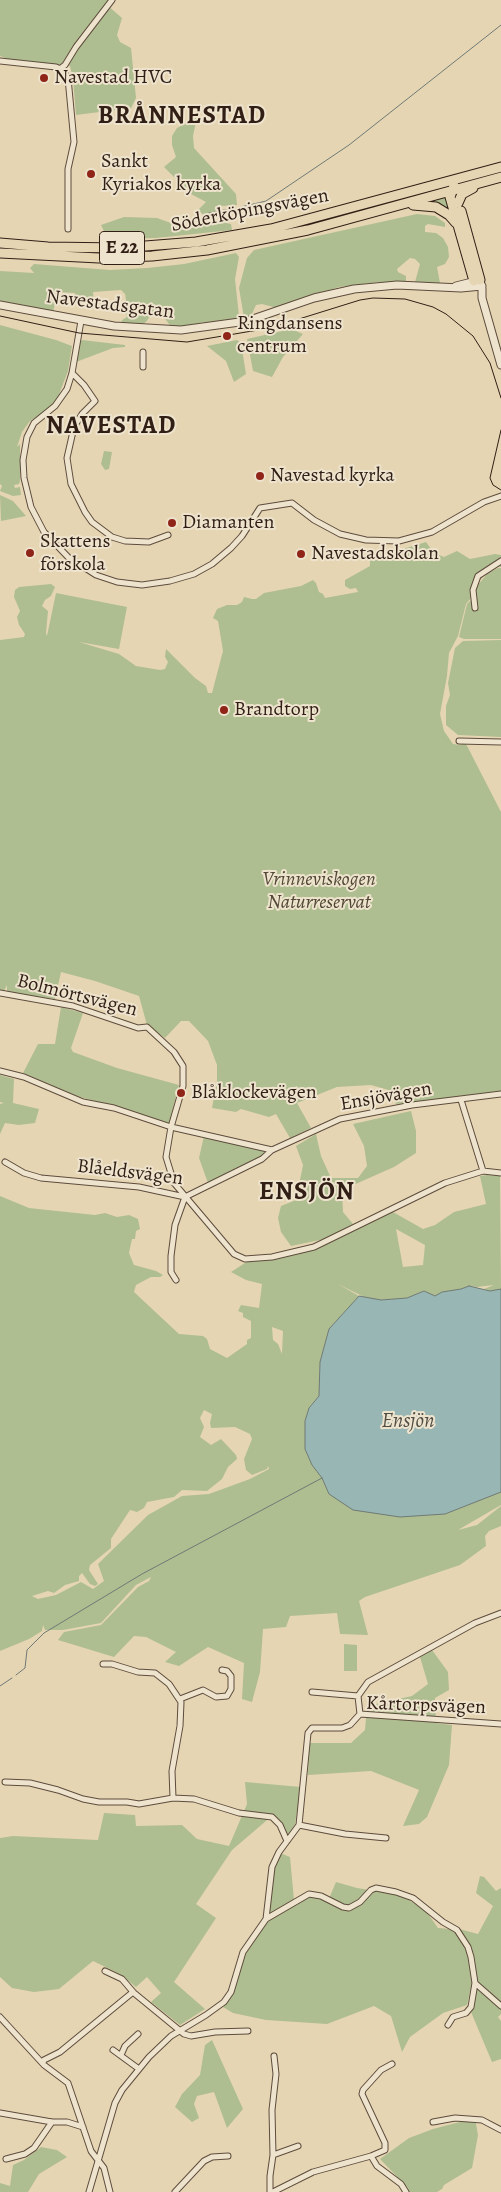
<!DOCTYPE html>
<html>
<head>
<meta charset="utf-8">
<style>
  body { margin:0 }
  canvas { display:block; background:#e5d5b3 }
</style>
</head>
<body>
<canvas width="501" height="2192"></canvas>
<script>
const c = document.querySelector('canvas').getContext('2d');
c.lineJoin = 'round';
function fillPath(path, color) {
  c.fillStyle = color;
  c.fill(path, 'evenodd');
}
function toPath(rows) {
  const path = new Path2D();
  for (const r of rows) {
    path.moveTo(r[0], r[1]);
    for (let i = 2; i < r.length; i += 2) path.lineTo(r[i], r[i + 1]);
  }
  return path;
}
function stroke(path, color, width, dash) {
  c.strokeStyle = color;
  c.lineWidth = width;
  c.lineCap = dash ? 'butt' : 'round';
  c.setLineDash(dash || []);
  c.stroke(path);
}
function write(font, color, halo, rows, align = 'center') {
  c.font = font + ' Alegreya,serif';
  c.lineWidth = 4;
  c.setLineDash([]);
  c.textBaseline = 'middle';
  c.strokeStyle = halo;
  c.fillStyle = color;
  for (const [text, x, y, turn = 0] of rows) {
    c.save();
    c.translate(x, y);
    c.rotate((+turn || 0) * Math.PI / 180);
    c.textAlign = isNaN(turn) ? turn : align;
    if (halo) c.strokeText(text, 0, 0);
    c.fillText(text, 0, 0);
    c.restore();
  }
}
fillPath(toPath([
  [0,0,110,0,107,5,122,18,117,35,120,42,131,48,136,98,131,108,76,115,73,79,70,66,8,59,0,56],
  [197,117,193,136,194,148,236,194,237,205,222,206,218,213,207,218,198,210,206,202,191,194,164,167,176,157,172,145,172,136,177,128],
  [442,189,278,233,197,248,107,254,36,251,134,250,319,220],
  [446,193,454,215,422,202],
  [417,214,435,216,445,223,445,227,428,224,425,226,425,232,436,233,443,238,448,247,449,257,445,264,437,267,440,283,415,282,420,264,415,259,410,258,397,269,398,272,406,276,406,282,380,282,339,287,277,308,262,304,256,305,251,316,244,318,239,288,247,258,254,250],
  [124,217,157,218,179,226,194,228,221,222,231,224,232,230,156,238,108,239,101,225],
  [236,253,239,257,235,279,239,316,234,319,199,323,199,326,171,327,159,310,152,313,146,322,140,325,121,324,122,320,127,317,126,313,120,311,121,304,126,300,125,294,121,290,93,292,94,303,74,302,75,293,57,292,53,313,0,303,0,271,34,273,30,268,34,264,110,270,147,268,184,264],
  [0,325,56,340,72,346,68,371,58,397,50,408,30,421,22,432,17,447,20,444,20,481,19,484,14,485,15,488,20,487,21,495,13,496,0,491,2,486,0,484],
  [291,329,303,334,283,357,272,377,253,371,247,339],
  [82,340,125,345,125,347,113,348,76,362,80,341],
  [237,340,241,343,246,374,234,382,226,361,207,346],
  [104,451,112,452,109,469,105,470,101,464],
  [0,495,13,501,26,516,1,521],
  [426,542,434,553,444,557,457,551,470,559,495,554,501,555,501,567,497,567,486,573,476,585,472,597,466,604,458,636,449,653,447,676,440,714,444,731,453,744,460,745,464,740,501,812,501,1091,396,1104,392,1091,371,1085,337,1087,297,1103,311,1128,290,1138,276,1114,269,1117,241,1109,236,1112,212,1108,217,1081,217,1065,208,1041,189,1021,181,1021,165,1038,147,1025,139,996,95,981,61,972,55,999,7,992,7,985,4,991,0,991,0,640,24,637,25,634,19,625,17,617,20,611,14,597,15,590,19,587,51,584,55,587,51,596,45,600,42,606,48,611,46,633,47,636,56,593,127,607,119,649,79,642,119,654,136,666,160,670,165,669,168,662,165,657,166,649,195,678,206,686,208,693,199,693,212,693,223,651,218,621,213,618,217,609,227,605,237,605,242,602,244,597,252,599,256,599,264,593,301,586,313,580,316,583,319,592,323,594,325,598,358,592,356,588,350,589,345,586,345,580,370,566,370,558,373,555,383,555],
  [498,568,501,568,501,639,464,639,459,637,467,604,473,598,477,586,487,574],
  [501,640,501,737,458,735,446,725,446,706,450,695,448,683,455,648,463,641],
  [61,1007,83,1013,71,1048,73,1052,117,1068,179,1085,169,1123,77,1096,23,1073,38,1044,55,1044],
  [0,1075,14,1079,13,1103,39,1109,35,1123,19,1125,5,1123,0,1134,0,1104,4,1103,0,1102],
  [411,1111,416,1131,416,1153,394,1167,342,1190,343,1212,353,1224,325,1239,291,1246,281,1232,278,1218,281,1206,296,1200,303,1165,296,1146,316,1134,321,1156,331,1178,358,1178,367,1166,364,1146,353,1124],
  [204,1136,264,1151,264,1155,208,1183,199,1158],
  [487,1175,500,1176,501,1289,490,1291,484,1289,494,1285,477,1287,469,1286,461,1289,442,1292,440,1295,435,1296,424,1291,407,1298,381,1300,368,1299,338,1284,359,1296,329,1329,320,1362,319,1396,309,1408,305,1421,305,1449,312,1465,322,1478,329,1494,493,1493,501,1492,501,1505,458,1530,477,1525,501,1506,501,1526,489,1531,485,1536,486,1546,460,1565,365,1597,359,1601,368,1635,340,1634,337,1613,290,1616,286,1627,263,1629,260,1672,252,1702,242,1699,244,1663,208,1647,179,1666,165,1662,176,1652,146,1637,134,1636,114,1657,58,1640,64,1632,101,1625,138,1587,149,1581,151,1577,136,1585,101,1623,63,1630,45,1630,43,1625,42,1631,29,1639,0,1651,0,1196,29,1208,95,1215,105,1213,117,1217,129,1215,138,1219,140,1229,136,1231,135,1239,132,1239,129,1253,134,1265,156,1271,163,1275,160,1277,151,1277,136,1285,134,1292,179,1334,203,1336,207,1339,210,1349,227,1358,247,1344,247,1340,251,1338,251,1321,243,1317,243,1313,238,1311,241,1305,259,1308,262,1284,246,1280,231,1272,248,1261,284,1257,315,1249,393,1212,423,1229,435,1225,454,1212,486,1204,480,1176],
  [396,1229,425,1245,423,1265,403,1267],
  [272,1327,283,1331,282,1354,278,1344,273,1340],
  [204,1410,212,1414,210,1423,211,1428,235,1427,250,1434,252,1439,244,1459,246,1470,252,1475,267,1469,268,1466,269,1469,250,1479,209,1494,182,1496,148,1515,98,1564,104,1581,93,1589,81,1582,56,1595,38,1599,32,1596,48,1591,54,1593,65,1585,79,1581,79,1576,82,1573,90,1584,95,1586,98,1584,89,1570,90,1565,111,1548,111,1539,130,1510,137,1512,144,1508,147,1502,174,1497,182,1490,207,1491,222,1479,228,1467,237,1459,236,1455,221,1439,211,1445,200,1437,204,1427,200,1418],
  [344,1644,357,1645,357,1671,344,1671],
  [432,1650,448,1672,449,1690,435,1698,436,1723,452,1725,449,1765,427,1817,419,1824,403,1826,419,1790,371,1771,308,1775,309,1743,351,1743,365,1730,367,1706,412,1696,428,1684,420,1657],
  [245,1782,301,1787,295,1824,288,1835,273,1815,232,1850,196,1904,216,1918,174,1982,205,2009,180,2025,151,2002,161,1993,147,1977,136,1987,120,1974,93,1961,59,1989,34,1992,12,1988,0,1977,0,1838,13,1836,98,1840,104,1813,135,1815,136,1826,182,1825,197,1839,229,1846,247,1804],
  [280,1853,290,1857,294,1900,308,1896,316,1896,328,1901,336,1882,357,1888,401,1895,426,1911,438,1928,451,1929,459,1937,467,1952,472,1983,467,2005,443,2013,410,2037,402,2052,391,2016,374,2006,327,2024,266,2020,233,2013,223,2007,233,1993,245,1952,268,1920,272,1877],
  [480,1876,484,1877,496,1891,501,1888,501,2014,498,2017,501,2021,501,2059,492,2062,471,2012,474,2007,477,1984,475,1965,470,1947,459,1929,478,1934,493,1906,476,1893],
  [212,2040,243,2109,227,2128,214,2092,197,2096,194,2104,199,2118,192,2122,175,2107,182,2094,200,2075,205,2045],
  [475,2118,478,2135,472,2168,444,2185,442,2189,437,2192,409,2192,408,2188,380,2159,409,2138,433,2129],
  [41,2147,57,2150,67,2157,39,2174,28,2192,0,2192,0,2183,10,2186,13,2165,24,2160]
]), '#afbe90');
const water = toPath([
  [469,1286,490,1291,501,1289,501,1492,445,1514,400,1517,353,1510,329,1494,322,1478,312,1465,305,1449,305,1421,309,1408,319,1396,320,1362,329,1329,359,1296,381,1300,407,1298,424,1291,435,1296,442,1292,461,1289,469,1286]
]);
fillPath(water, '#98b7b4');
stroke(water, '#6f7a75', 1);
stroke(toPath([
  [241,207,266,201,349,145,501,25],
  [209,213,235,208],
  [16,1675,25,1668,27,1650,44,1633,142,1574,322,1478],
  [0,1686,12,1678]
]), '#6f7a75', 1);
const minor = toPath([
  [0,61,56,67,63,70,68,78,74,142,68,169,68,229],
  [61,68,65,65,76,47,112,0],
  [81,321,72,373,67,389,55,406,34,423,27,437,23,460,24,478,31,507,44,532,68,557,96,575,117,582,142,585,170,581,194,574,212,564,231,548,242,536,260,508,292,503,314,520,340,534,366,540,399,541,432,532,484,502,501,496],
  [143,352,143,367],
  [72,373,84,385,95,401,82,414,74,427,67,458,71,484,85,512,92,522,112,537,125,541,149,542,168,535],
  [475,608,473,590,478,576,501,561],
  [459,741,501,742],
  [0,993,73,1006,138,1028,147,1027,174,1052,183,1066,183,1086,171,1127,272,1150,340,1119,412,1105,501,1094],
  [0,1071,24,1077,83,1102,114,1108,171,1127,166,1157,174,1183,234,1254,245,1259,272,1257,314,1247,445,1183,483,1171,501,1173],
  [461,1100,483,1171],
  [5,1162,24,1173,41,1178,139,1187,185,1197,262,1159,272,1150],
  [176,1280,171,1272,171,1256,175,1225,185,1197],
  [103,1664,112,1664,138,1672,155,1673,169,1684,181,1702,180,1726,172,1771,173,1798],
  [312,1692,358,1696],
  [180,1699,203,1690,216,1697,227,1696,231,1689,231,1676,227,1671,222,1670],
  [360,1714,358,1696,368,1682,475,1623,501,1613],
  [360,1714,501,1724],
  [5,1782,30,1783,58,1790,83,1799,99,1802,127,1802,139,1804,173,1798,194,1799,239,1813,272,1817,280,1825,287,1841],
  [299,1825,345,1834,386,1838],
  [266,1919,309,1894,321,1896,343,1907,349,1908,360,1902,371,1890,376,1888,396,1892,413,1898,443,1922,457,1930,468,1947,471,1957,475,1983,471,2007,466,2013,453,2017,448,2025],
  [105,1971,122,1979,134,1993,184,2034,191,2036,215,2032,248,2031],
  [475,1983,501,2006],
  [0,2017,44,2065,68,2083,91,2151,104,2168,110,2192],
  [113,2050,139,2069],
  [121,2055,125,2046,138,2034],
  [43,2063,44,2060,60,2052,133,1992],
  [0,2113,52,2122,67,2122,83,2127],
  [433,2122,455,2118,482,2120,501,2130],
  [273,2155,298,2146],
  [371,2156,377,2166,401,2184,406,2192],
  [6,2159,25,2154,34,2148,52,2122],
  [89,2192,115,2103,122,2090,149,2057,171,2036,206,2015,224,2002,231,1992,243,1952,266,1919,272,1867,279,1852,299,1825,308,1733,312,1728,342,1728,350,1725,360,1714],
  [175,2192,204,2161,212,2157,228,2156],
  [270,2192,270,2176,273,2155,272,2110,276,2074,274,2056],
  [273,2192,313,2172,371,2156,385,2150,385,2143,362,2094,363,2090,381,2070,392,2064]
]);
const tertiary = toPath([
  [456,286,480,280,482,289,482,298,501,365],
  [0,305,114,326,181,330,247,321,314,298,354,289,397,285,461,288,482,286]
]);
const trunk = toPath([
  [454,186,450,197,474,281],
  [458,203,462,194,473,188],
  [413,205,436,207,449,215,456,223],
  [461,211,480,280],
  [0,243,48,247,120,248,196,242,271,229,501,167],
  [0,253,99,258,152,256,207,250,308,230,501,177]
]);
stroke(minor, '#5e4c3d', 7);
stroke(tertiary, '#5e4c3d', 9);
stroke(trunk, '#311f16', 11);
stroke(minor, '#eee4ce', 5);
stroke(tertiary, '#eee4ce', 7);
stroke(trunk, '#e5d5b3', 9);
stroke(toPath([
  [0,316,79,333,187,342,270,328,360,300,373,298,405,299,433,307,446,314,473,336,490,363,501,398],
  [501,430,490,478,493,485,501,490]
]), '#311f16', 1);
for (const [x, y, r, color] of [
  [44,78,5,"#8f2418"],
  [91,174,5,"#8f2418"],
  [227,336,5,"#8f2418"],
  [260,476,5,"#8f2418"],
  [172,523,5,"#8f2418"],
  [30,553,5,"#8f2418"],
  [301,554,5,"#8f2418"],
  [224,710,5,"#8f2418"],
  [181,1093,5,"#8f2418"]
]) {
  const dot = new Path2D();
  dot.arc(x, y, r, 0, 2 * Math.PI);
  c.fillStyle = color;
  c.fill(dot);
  stroke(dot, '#eee4ce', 2);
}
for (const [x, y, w] of [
  [122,248,45]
]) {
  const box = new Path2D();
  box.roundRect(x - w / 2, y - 16.5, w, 33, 4);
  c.fillStyle = '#eee4ce';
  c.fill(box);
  stroke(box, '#311f16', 1);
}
write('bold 19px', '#311f16', null, [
  ["E 22",122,248]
]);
write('20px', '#311f16', '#eee4ce', [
  ["Navestad HVC",54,78],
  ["Sankt",101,162],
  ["Kyriakos kyrka",101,185],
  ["Ringdansens",237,324],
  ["centrum",237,347],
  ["Navestad kyrka",270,476],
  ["Diamanten",182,523],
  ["Skattens",40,542],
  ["förskola",40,565],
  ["Navestadskolan",311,554],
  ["Brandtorp",234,710],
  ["Blåklockevägen",191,1093]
], 'left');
write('20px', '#311f16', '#eee4ce', [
  ["Söderköpingsvägen",250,211,-11],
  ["Navestadsgatan",110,305,7],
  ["Bolmörtsvägen",77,996,14],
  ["Ensjövägen",386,1097,-10],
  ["Blåeldsvägen",130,1173,7],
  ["Kårtorpsvägen",426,1706,2]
]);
write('italic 20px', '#504734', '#eee4ce', [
  ["Vrinneviskogen",319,880],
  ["Naturreservat",319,903]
]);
write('italic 21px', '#504d45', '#eee4ce', [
  ["Ensjön",408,1422]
]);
c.letterSpacing = '1px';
write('bold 25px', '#311f16', '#eee4ce', [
  ["BRÅNNESTAD",182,117],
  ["NAVESTAD",111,427],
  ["ENSJÖN",307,1193]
]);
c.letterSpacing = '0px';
</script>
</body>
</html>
